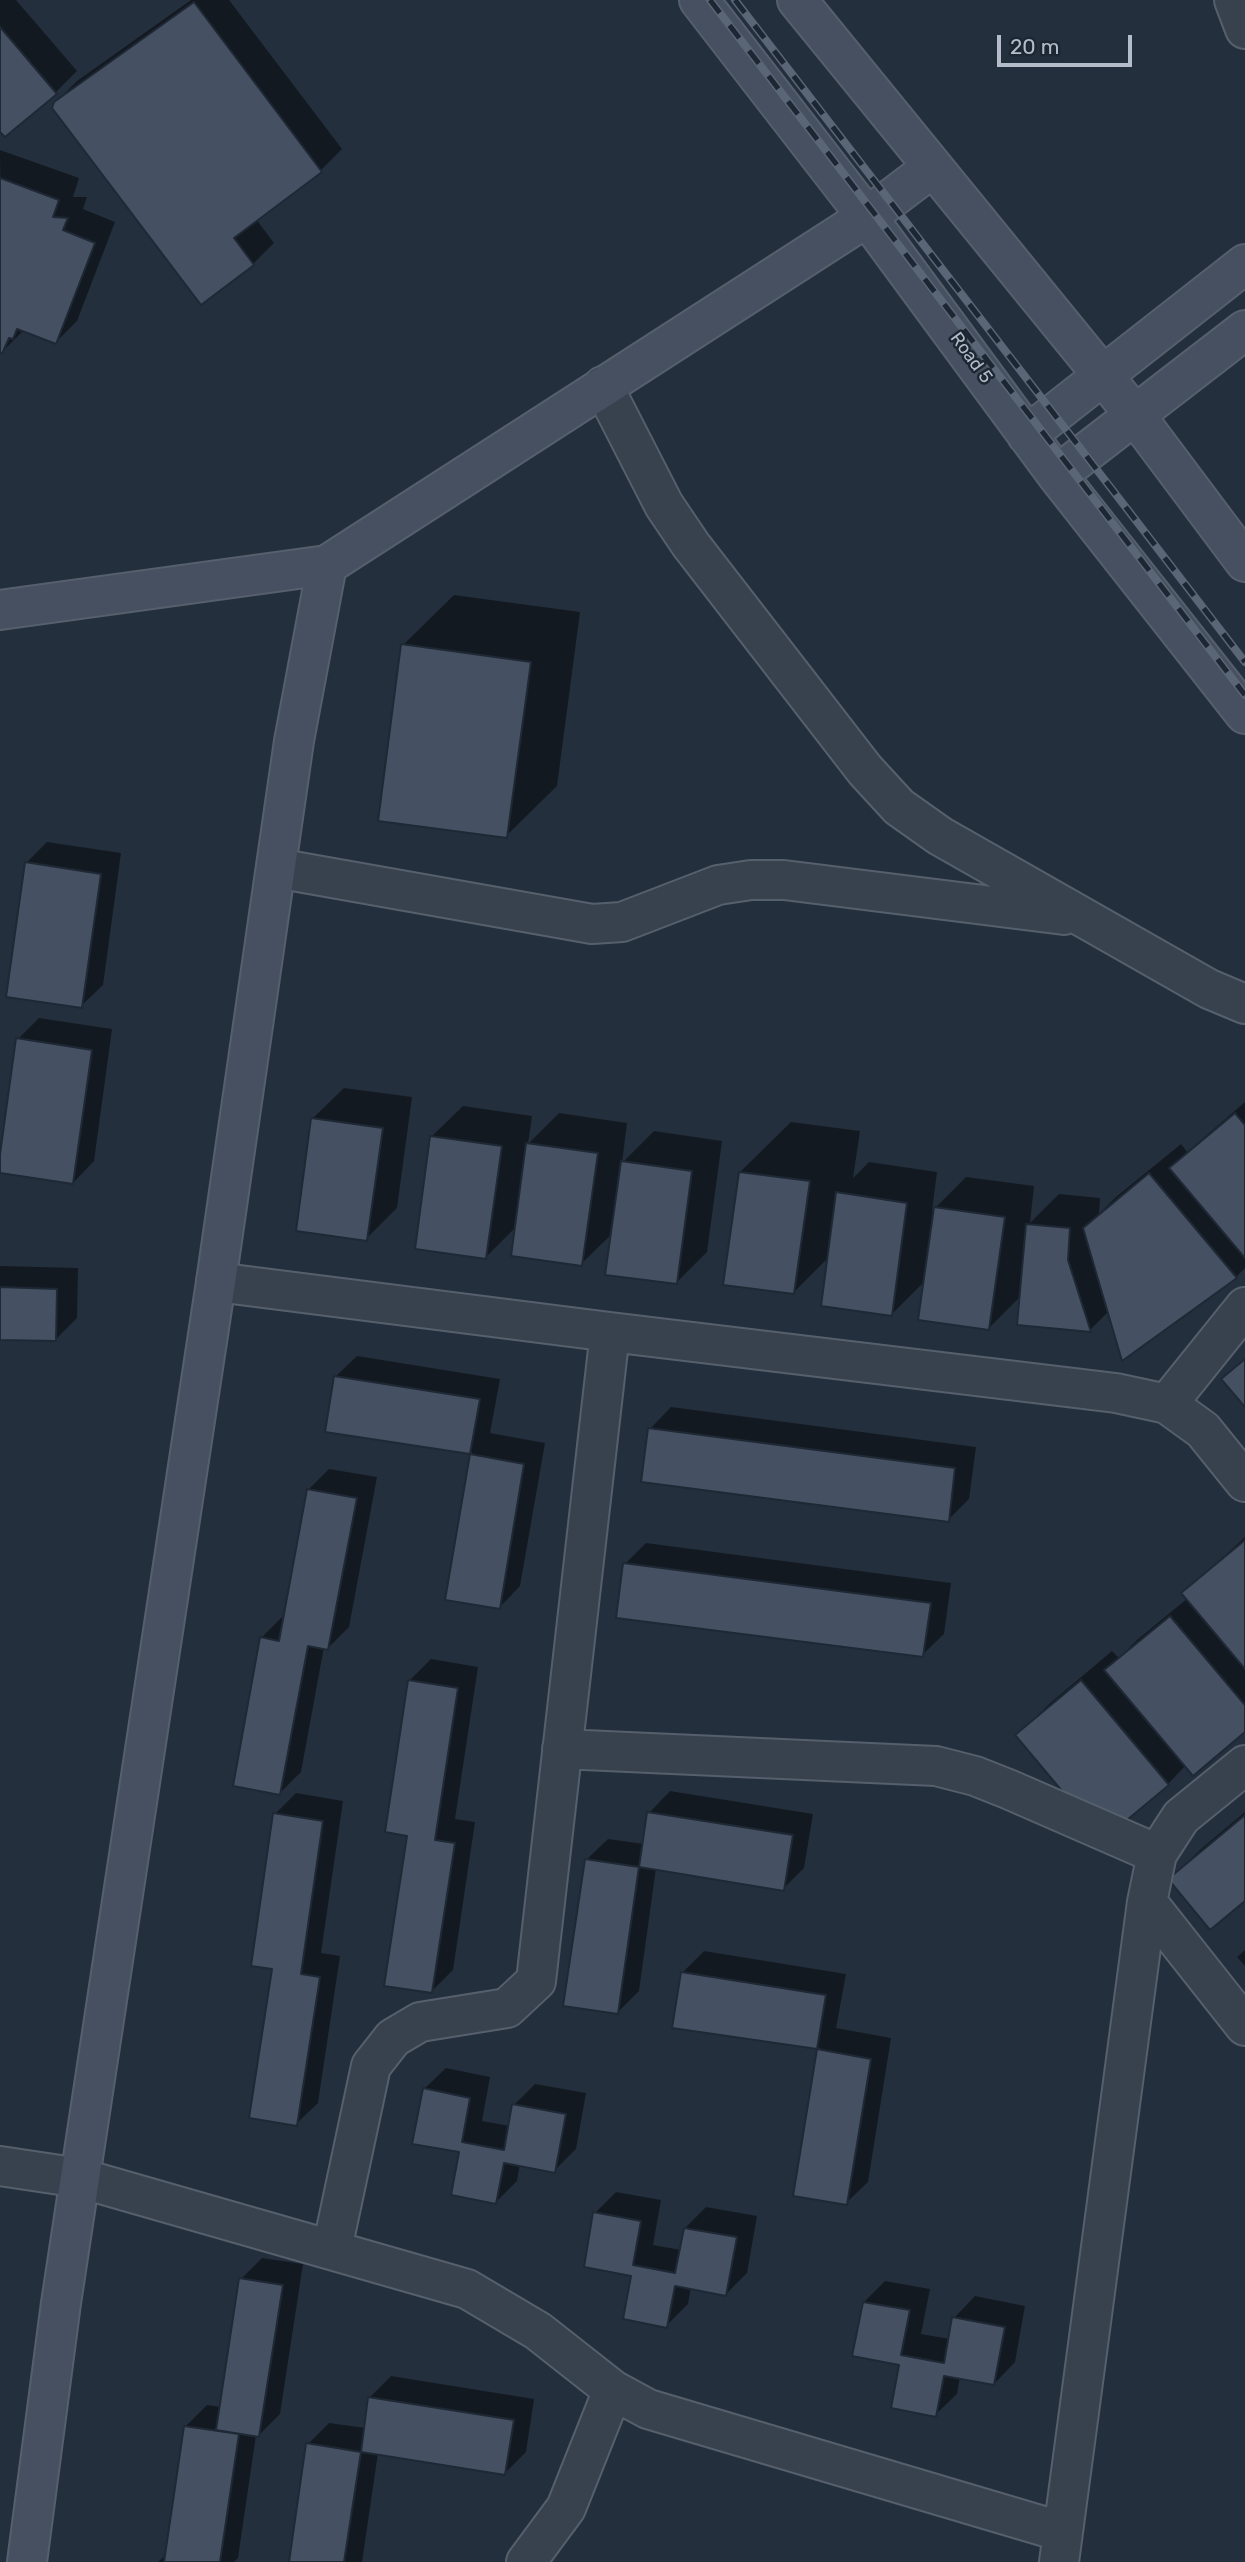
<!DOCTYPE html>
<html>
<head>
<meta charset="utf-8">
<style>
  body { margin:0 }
  #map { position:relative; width:1245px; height:2562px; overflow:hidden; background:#242f3e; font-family:Rubik,sans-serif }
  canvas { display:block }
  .scale { position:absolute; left:997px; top:35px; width:135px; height:32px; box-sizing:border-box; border:4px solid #b4bcc9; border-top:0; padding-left:9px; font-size:21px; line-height:24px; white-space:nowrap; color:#b4bcc9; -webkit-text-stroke:5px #1d2633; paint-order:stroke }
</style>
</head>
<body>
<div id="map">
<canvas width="1245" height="2562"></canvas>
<div class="scale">20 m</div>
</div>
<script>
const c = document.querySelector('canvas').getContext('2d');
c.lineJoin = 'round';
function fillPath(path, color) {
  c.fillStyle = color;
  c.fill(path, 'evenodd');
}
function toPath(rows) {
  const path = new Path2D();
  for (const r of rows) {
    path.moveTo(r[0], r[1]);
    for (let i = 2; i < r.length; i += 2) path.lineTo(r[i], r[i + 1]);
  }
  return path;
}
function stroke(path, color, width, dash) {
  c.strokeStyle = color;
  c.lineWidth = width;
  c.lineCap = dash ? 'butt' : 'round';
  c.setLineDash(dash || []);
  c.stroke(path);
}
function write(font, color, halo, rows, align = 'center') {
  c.font = font + ' Rubik,sans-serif';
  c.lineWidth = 5;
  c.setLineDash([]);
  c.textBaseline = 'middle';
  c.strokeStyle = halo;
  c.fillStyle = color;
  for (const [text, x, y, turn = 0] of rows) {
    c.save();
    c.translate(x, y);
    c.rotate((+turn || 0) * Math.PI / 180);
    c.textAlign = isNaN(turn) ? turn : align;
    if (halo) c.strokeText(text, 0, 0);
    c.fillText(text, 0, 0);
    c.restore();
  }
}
fillPath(toPath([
  [0,0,16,0,77,71,56,92,0,129],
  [191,0,229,0,342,149,321,170,256,219,274,243,253,264,55,103,77,81],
  [0,150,79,178,73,197,87,197,83,209,115,222,77,321,56,342,24,330,2,352],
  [454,595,580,612,557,786,506,836,403,645],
  [47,842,121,853,103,985,81,1006,26,863],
  [39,1018,112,1029,94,1161,73,1183,0,1172,18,1039],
  [344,1088,412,1097,397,1208,366,1239,313,1118],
  [1245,1102,1245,1268,1236,1277,1109,1311,1090,1330,1021,1296,989,1328,926,1280,892,1314,829,1257,794,1292,740,1172,791,1122,860,1131,853,1178,869,1162,937,1172,932,1211,966,1177,1034,1186,1030,1223,1059,1194,1100,1198,1099,1214,1116,1197,1181,1144,1187,1152],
  [463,1106,532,1116,528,1144,559,1113,627,1123,622,1163,654,1131,722,1141,707,1252,676,1283,613,1233,581,1264,517,1226,486,1257,432,1136],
  [0,1266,78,1268,77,1318,56,1339,0,1338],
  [357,1356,500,1379,490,1433,545,1443,520,1586,499,1608,447,1599,472,1452,327,1431,335,1377],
  [671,1407,976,1447,969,1499,948,1520,650,1429],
  [329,1469,377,1477,349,1627,328,1648,324,1647,301,1772,280,1793,261,1638,282,1617,285,1618,308,1490],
  [1245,1537,1245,1729,1186,1765,1168,1784,1018,1735,1048,1705,1112,1651,1119,1658,1137,1640,1188,1598,1184,1593],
  [646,1543,951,1583,944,1634,922,1655,625,1564],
  [431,1659,478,1667,455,1819,475,1822,453,1970,432,1991,410,1680],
  [670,1791,813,1814,804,1868,783,1889,656,1868,639,1991,618,2012,586,1860,608,1839,644,1844,649,1813],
  [296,1793,343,1801,321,1953,340,1956,318,2103,296,2124,274,1968,275,1814],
  [1245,1812,1245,1898,1170,1879,1201,1849],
  [1245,1950,1245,1966,1237,1957],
  [704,1951,846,1974,836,2028,891,2038,868,2182,846,2203,819,2050,821,2048,674,2026,683,1972],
  [446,2068,490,2077,482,2121,510,2126,514,2105,535,2084,586,2093,576,2149,554,2171,520,2164,517,2181,496,2202,424,2089],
  [616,2192,661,2200,653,2245,681,2250,685,2228,706,2207,757,2216,747,2273,726,2294,691,2287,688,2304,666,2326,595,2213],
  [262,2258,303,2264,280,2414,259,2435,256,2435,238,2558,234,2562,158,2562,168,2553,186,2426,207,2405,221,2407,241,2279],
  [885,2281,930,2289,921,2334,950,2339,954,2318,975,2296,1025,2306,1015,2362,994,2384,960,2377,957,2394,935,2415,864,2302],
  [391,2376,534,2399,526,2452,505,2473,378,2453,362,2562,291,2562,308,2444,329,2423,366,2428,370,2397]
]), '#0007');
const building = toPath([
  [194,2,322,172,234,238,254,265,201,305,52,108,54,102,194,2],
  [0,27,57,94,5,137,0,132,0,27],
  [0,178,59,200,53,217,68,218,63,230,95,243,56,344,17,329,13,339,9,338,2,354,0,353,0,178],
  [401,644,531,662,507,838,378,821,401,644],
  [25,862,101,874,82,1008,6,997,25,862],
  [16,1038,92,1050,73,1184,0,1173,0,1154,16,1038],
  [1235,1113,1245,1125,1245,1258,1169,1168,1235,1113],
  [311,1118,383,1128,367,1241,296,1231,311,1118],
  [430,1136,502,1146,486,1259,415,1249,430,1136],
  [526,1143,598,1153,582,1266,511,1256,526,1143],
  [621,1161,692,1171,677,1284,605,1275,621,1161],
  [739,1172,810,1181,794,1294,723,1285,739,1172],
  [1149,1173,1237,1278,1122,1361,1083,1228,1149,1173],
  [836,1192,907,1203,892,1316,821,1306,836,1192],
  [934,1207,1005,1217,989,1330,918,1320,934,1207],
  [1026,1224,1070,1228,1068,1260,1091,1332,1017,1325,1026,1224],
  [0,1287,57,1289,56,1341,0,1340,0,1287],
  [1245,1359,1245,1407,1221,1379,1245,1359],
  [334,1376,480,1399,470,1454,325,1432,334,1376],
  [648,1428,955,1468,949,1522,641,1482,648,1428],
  [470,1454,524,1464,500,1609,445,1600,470,1454],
  [307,1489,357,1498,328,1650,308,1646,280,1795,233,1786,260,1637,279,1641,307,1489],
  [1245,1540,1245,1669,1181,1593,1245,1540],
  [623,1563,931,1603,923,1657,616,1618,623,1563],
  [1170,1616,1245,1705,1245,1732,1193,1776,1104,1670,1170,1616],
  [408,1680,458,1688,435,1840,455,1843,432,1993,384,1986,407,1836,385,1832,408,1680],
  [1081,1680,1169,1785,1103,1840,1015,1735,1081,1680],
  [647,1812,793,1835,784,1891,639,1867,647,1812],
  [273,1813,323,1821,301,1974,320,1977,297,2126,249,2118,272,1969,251,1966,273,1813],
  [1245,1815,1245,1901,1210,1930,1168,1879,1245,1815],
  [585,1859,639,1867,618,2014,563,2006,585,1859],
  [681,1972,826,1995,817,2049,672,2028,681,1972],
  [817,2049,871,2059,847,2205,793,2196,817,2049],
  [423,2088,470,2098,462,2142,504,2150,512,2104,566,2114,555,2173,504,2163,496,2204,451,2195,459,2152,412,2144,423,2088],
  [593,2212,641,2221,633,2265,675,2273,684,2228,737,2237,726,2296,675,2286,667,2328,623,2319,631,2276,584,2267,593,2212],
  [239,2278,283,2285,259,2437,216,2430,239,2278],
  [863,2302,910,2310,901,2355,944,2363,952,2317,1005,2327,994,2385,944,2376,936,2417,891,2408,899,2365,852,2356,863,2302],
  [368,2397,514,2420,505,2475,361,2452,368,2397],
  [184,2426,239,2434,220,2562,164,2562,184,2426],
  [306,2443,361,2452,344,2562,289,2562,306,2443]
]);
fillPath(building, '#455162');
stroke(building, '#1f2835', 2);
const street = toPath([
  [1234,0,1245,29],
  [603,386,664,505,691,545,865,770,899,807,940,836,1209,989,1245,1004],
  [276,868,592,924,622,922,718,885,751,880,784,880,1064,915],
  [216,1282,610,1332,1116,1393,1167,1404,1203,1430,1245,1482],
  [1167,1404,1245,1307],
  [562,1749,936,1766,975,1776,1008,1789,1157,1854],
  [1147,1902,1245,2026],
  [0,2166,80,2178,467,2289,538,2331,613,2390,648,2409,1063,2532],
  [332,2249,371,2066,393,2038,420,2022,507,2008,536,1981,610,1332],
  [526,2562,566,2508,613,2390],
  [1059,2562,1147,1902,1157,1854,1181,1817,1245,1765]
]);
const secondary = toPath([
  [699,0,867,217,1057,475,1245,714],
  [797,0,1135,415,1245,562],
  [1027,435,1245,264],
  [1057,475,1245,330],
  [0,610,327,565,867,217,933,167],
  [27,2562,61,2303,216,1282,294,741,327,565]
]);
stroke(street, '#565f6c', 42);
stroke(secondary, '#565f6c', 42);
stroke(street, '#38414e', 38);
stroke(secondary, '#465061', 38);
const rail = toPath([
  [710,0,1245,695],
  [735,0,1245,662]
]);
stroke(rail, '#5a6575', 8);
stroke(rail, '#1d2633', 5, [16]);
write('18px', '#b4bcc9', '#1d2633', [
  ["Road 5",971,358,54]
]);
</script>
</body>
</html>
